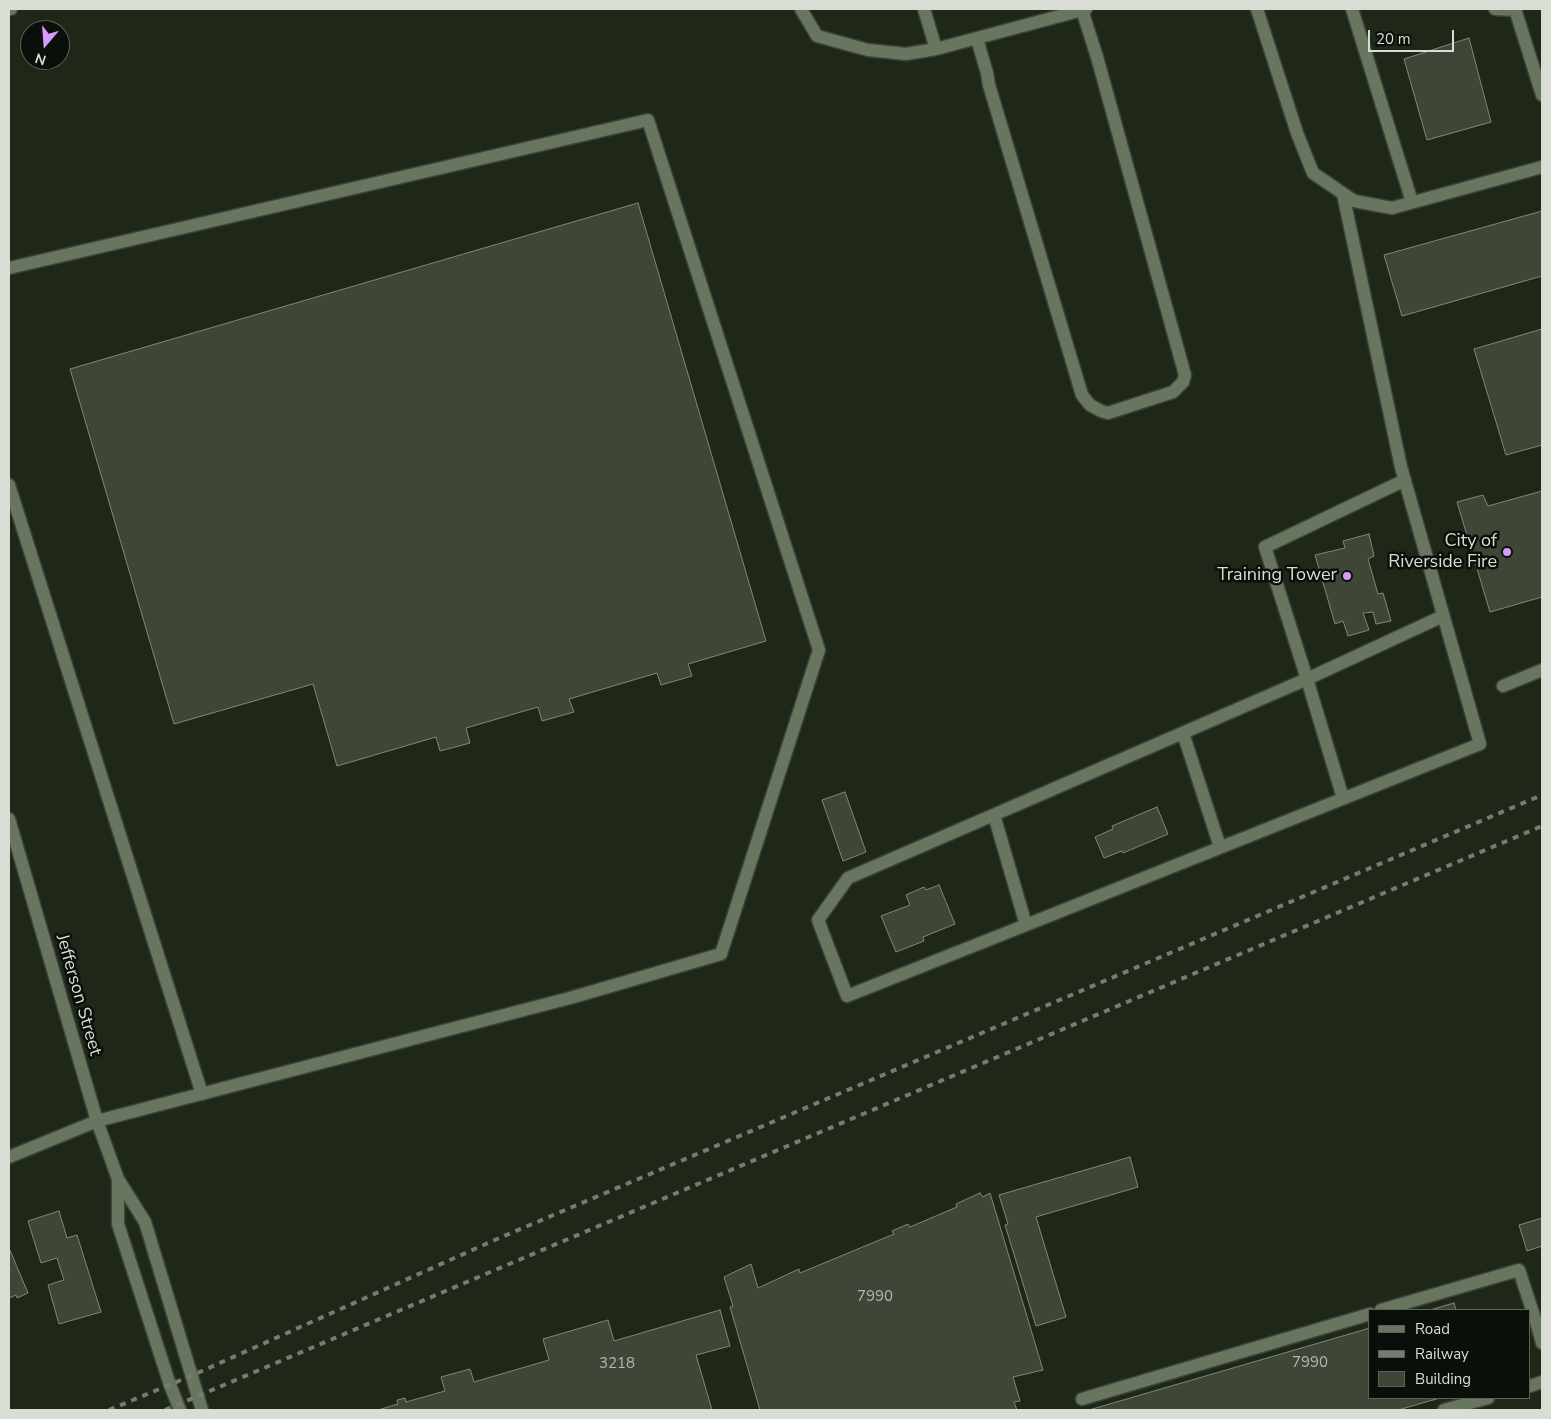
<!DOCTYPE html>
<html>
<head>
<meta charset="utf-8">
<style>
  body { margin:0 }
  #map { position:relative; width:1551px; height:1419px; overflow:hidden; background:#1f2719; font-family:"Nunito Sans",sans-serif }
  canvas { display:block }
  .frame { position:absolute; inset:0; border:10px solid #d8ded4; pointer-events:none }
  .legend { position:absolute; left:1368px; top:1309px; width:162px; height:90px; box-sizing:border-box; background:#0b0f09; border:1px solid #5d625a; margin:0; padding:6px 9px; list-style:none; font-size:15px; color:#d8ded4 }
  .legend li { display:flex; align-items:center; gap:10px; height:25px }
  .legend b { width:25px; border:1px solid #5d625a }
  .north { position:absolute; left:20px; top:20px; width:50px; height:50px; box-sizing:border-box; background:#0b0f09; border:1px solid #5d625a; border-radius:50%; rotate:198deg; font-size:14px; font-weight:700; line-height:20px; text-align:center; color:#d8ded4 }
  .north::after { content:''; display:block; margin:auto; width:18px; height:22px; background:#d59bfb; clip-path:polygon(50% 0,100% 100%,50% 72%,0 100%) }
  .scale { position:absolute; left:1368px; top:30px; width:86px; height:22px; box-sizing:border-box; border:2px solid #d8ded4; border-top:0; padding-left:6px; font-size:15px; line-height:18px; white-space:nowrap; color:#d8ded4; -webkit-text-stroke:4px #0b0f09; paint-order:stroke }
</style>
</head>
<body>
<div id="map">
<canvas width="1551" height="1419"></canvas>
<div class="frame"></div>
<ul class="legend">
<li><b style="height:6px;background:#69765f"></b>Road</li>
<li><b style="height:6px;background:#757c70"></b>Railway</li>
<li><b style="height:14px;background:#3e4637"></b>Building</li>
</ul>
<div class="north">N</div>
<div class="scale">20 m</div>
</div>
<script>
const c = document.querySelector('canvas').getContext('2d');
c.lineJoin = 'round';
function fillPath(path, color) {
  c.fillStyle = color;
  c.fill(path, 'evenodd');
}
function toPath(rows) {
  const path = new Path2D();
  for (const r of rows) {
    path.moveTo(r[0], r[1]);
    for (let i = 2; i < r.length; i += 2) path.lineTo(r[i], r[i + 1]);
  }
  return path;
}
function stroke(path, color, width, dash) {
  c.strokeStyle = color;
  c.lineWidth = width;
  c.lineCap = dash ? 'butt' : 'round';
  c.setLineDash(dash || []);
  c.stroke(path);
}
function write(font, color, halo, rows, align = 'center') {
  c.font = font + ' "Nunito Sans",sans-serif';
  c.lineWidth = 5;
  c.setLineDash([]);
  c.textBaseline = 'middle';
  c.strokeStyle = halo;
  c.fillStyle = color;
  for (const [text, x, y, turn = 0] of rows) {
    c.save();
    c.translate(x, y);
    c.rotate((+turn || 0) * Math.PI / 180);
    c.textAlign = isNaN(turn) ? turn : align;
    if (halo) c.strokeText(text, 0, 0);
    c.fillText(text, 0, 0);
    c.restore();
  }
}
const building = toPath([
  [1469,38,1491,122,1427,140,1404,59,1469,38],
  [638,203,766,641,688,664,692,676,661,685,657,673,569,699,574,712,542,721,538,707,466,728,470,743,440,751,436,737,337,766,313,684,174,724,70,369,638,203],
  [1542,211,1542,276,1402,316,1384,255,1542,211],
  [1542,329,1542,445,1506,455,1474,349,1542,329],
  [1542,491,1542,597,1490,612,1457,502,1483,495,1488,506,1542,491],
  [1369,534,1374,556,1368,559,1378,594,1383,593,1391,621,1376,624,1373,612,1363,613,1369,630,1348,636,1343,621,1335,624,1315,555,1345,548,1343,541,1369,534],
  [845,792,866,852,843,861,822,800,845,792],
  [1157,807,1168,834,1123,853,1122,851,1104,858,1095,837,1113,829,1112,826,1157,807],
  [939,885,955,924,923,937,924,941,896,952,881,916,910,905,906,895,924,887,926,890,939,885],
  [1130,1157,1138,1187,1036,1217,1066,1317,1036,1326,1005,1225,1008,1224,999,1195,1130,1157],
  [980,1193,983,1197,990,1193,1043,1370,1013,1377,1020,1401,1014,1402,1017,1410,760,1410,730,1307,733,1306,724,1277,751,1264,758,1288,799,1269,800,1273,894,1234,892,1231,908,1224,910,1227,957,1207,956,1204,980,1193],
  [59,1211,67,1238,77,1235,101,1312,59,1324,48,1285,64,1280,57,1258,41,1263,28,1221,59,1211],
  [1542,1218,1542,1246,1527,1251,1519,1225,1542,1218],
  [9,1248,28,1293,17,1298,16,1295,9,1298,9,1248],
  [1454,1303,1456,1310,1430,1310,1454,1303],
  [720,1310,730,1346,696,1355,712,1410,378,1410,398,1404,397,1400,405,1398,406,1402,445,1391,441,1377,470,1369,474,1382,549,1360,543,1339,608,1320,614,1341,720,1310],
  [1370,1328,1370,1398,1440,1398,1398,1410,1089,1410,1370,1328]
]);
fillPath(building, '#3e4637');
stroke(building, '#7f8978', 1);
const minor = toPath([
  [9,9,11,9],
  [801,9,817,36,868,50,906,54,936,49],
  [924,9,936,49,1086,9],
  [1257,9,1297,133,1313,173,1354,201,1392,208,1542,167],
  [1352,9,1412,202],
  [1495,9,1516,10],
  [1515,9,1542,95],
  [977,39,987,73,989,85,1082,395,1090,405,1101,411,1108,413,1173,392,1183,382,1185,375,1097,57,1082,10],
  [9,268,648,120,819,650,721,954,570,998,97,1121,9,1157],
  [1405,480,1265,547,1307,679,1443,616],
  [9,485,202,1094],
  [1503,686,1542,670],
  [1183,733,1220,847],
  [1343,798,1307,679,848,878,818,920,847,996,1026,925,1480,744,1401,467,1343,194],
  [994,815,1026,925],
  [9,819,97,1121,118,1179,145,1222,202,1410],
  [118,1179,118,1224,170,1385,180,1410],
  [1381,1310,1519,1270,1538,1328,1542,1327],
  [1538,1328,1542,1343],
  [1530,1386,1542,1382],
  [1082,1399,1370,1314],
  [1444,1410,1488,1398]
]);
stroke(minor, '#3d4437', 15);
stroke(minor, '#69765f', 12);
stroke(toPath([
  [109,1410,193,1375,497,1239,1542,795],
  [165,1410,1542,826]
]), '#757c70', 4, [6, 6]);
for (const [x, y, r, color] of [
  [1507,552,5,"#d59bfb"],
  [1347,576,5,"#d59bfb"]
]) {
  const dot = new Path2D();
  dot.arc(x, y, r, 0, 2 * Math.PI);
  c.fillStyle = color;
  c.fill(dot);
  stroke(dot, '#0b0f09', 2);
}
write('15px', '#b2b8ad', null, [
  ["7990",875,1297],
  ["7990",1310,1363],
  ["3218",617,1364]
]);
write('18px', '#d8ded4', '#0b0f09', [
  ["City of",1497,542],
  ["Riverside Fire",1497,563],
  ["Training Tower",1337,576]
], 'right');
write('18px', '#d8ded4', '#0b0f09', [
  ["Jefferson Street",78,995,74]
]);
</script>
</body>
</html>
